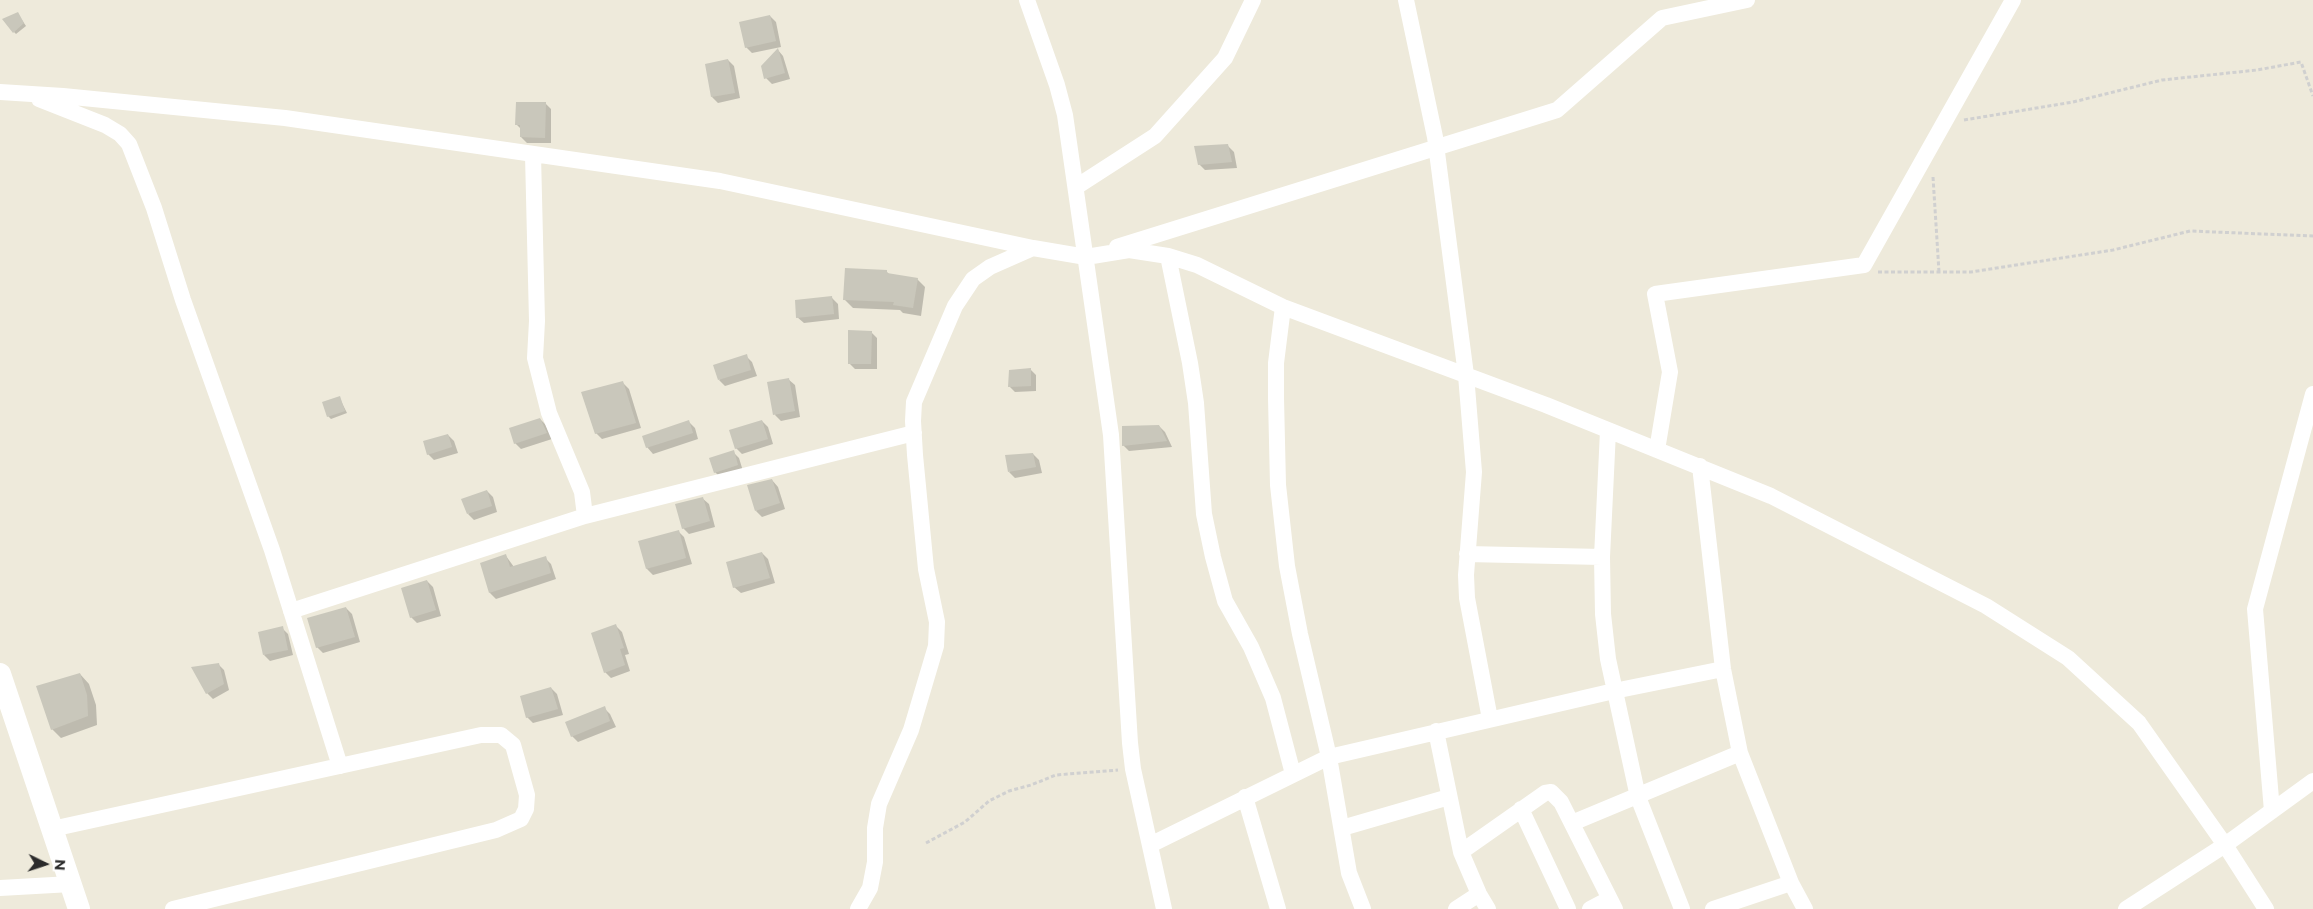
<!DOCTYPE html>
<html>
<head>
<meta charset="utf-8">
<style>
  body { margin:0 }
  #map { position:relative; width:2313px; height:909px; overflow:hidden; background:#eeeadb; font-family:Montserrat,sans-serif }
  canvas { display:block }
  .north { position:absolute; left:20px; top:839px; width:50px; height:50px; -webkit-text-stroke:4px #fff; paint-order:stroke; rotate:94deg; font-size:14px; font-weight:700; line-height:20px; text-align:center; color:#2b2b2b }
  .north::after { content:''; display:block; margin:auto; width:18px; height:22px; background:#2b2b2b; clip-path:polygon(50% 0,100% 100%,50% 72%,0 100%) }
</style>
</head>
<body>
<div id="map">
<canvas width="2313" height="909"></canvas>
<div class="north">N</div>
</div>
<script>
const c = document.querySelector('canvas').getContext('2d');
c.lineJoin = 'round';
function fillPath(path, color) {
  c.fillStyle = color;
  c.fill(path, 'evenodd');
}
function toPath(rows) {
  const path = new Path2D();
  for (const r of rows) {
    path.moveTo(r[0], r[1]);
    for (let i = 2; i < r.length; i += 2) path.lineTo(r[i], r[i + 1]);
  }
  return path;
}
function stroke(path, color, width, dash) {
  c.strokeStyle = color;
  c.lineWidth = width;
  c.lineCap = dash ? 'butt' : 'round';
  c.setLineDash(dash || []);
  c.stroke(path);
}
fillPath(toPath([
  [770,16,776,22,781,47,752,53,746,47],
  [20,17,26,26,16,34,14,32],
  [778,50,783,56,790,79,772,84,766,78],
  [728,60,734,66,740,98,718,103,712,97],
  [545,103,551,109,551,143,527,143,521,137,521,129,517,125],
  [1228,146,1234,152,1237,168,1205,170,1199,164],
  [886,271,890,275,917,279,925,287,921,316,903,313,900,310,853,308,845,300],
  [832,298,838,304,839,319,804,323,797,317],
  [871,332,877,338,877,369,855,369,849,363],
  [746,356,752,362,757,376,725,386,719,380],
  [1030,369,1036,375,1036,391,1015,392,1009,386],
  [788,379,795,385,800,417,781,421,775,415],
  [623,383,629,389,641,428,602,439,596,433],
  [339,397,347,413,331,419,328,416],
  [540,419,546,425,552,439,521,449,515,443],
  [762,421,768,427,773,444,742,454,736,448],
  [689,422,695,428,698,439,653,454,647,447],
  [1159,426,1165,432,1172,447,1129,451,1123,445],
  [448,435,454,441,458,453,434,460,428,454],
  [733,452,739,458,743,471,721,478,715,472],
  [1033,454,1039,460,1042,473,1015,478,1009,472],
  [772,480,778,487,785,509,762,517,756,511],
  [487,491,493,497,497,512,474,520,468,514],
  [702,498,709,504,715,527,689,534,683,528],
  [678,531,684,537,692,564,653,575,647,569,640,542],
  [762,553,768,559,775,583,741,593,734,587],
  [506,556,514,567,545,558,551,564,556,579,496,599,490,593,481,564],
  [427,581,433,587,441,616,417,623,411,617],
  [346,608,352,614,360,642,323,653,317,647],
  [616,626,622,632,629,654,625,655,630,671,611,678,605,672],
  [282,628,288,634,293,655,270,661,264,655],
  [218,664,224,670,229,690,213,699,207,693],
  [80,674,89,684,96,705,97,725,61,738,52,729],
  [551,688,557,694,563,715,533,723,527,717],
  [604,708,610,714,616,727,578,742,572,736]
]), '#0003');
fillPath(toPath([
  [18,12,24,23,13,33,2,19],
  [770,15,776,41,745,48,739,22],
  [778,48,785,73,764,79,761,66],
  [728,59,735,93,711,97,705,64],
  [516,102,546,102,545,138,520,137,520,125,515,125],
  [1228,144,1232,162,1198,165,1194,146],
  [845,268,887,270,887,273,918,278,913,308,893,305,894,302,843,300],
  [832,296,834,314,796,318,795,300],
  [848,330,872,331,871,364,848,364],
  [747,354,751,370,718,380,713,365],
  [1031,368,1031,386,1008,387,1009,370],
  [789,378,795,411,773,415,767,382],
  [623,381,636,423,595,434,581,392],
  [340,396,345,411,327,417,322,402],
  [540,418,547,433,514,444,509,428],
  [689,420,693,433,646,448,642,436],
  [762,420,768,439,735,449,729,430],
  [1159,425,1167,441,1122,446,1122,426],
  [448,434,452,447,427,455,423,441],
  [734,450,738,465,714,473,709,458],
  [1033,453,1036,467,1008,472,1005,455],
  [772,479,780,503,755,511,747,485],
  [487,490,492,506,467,514,461,499],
  [703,497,710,521,682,529,675,504],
  [679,530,686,558,646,569,638,541],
  [762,552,770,578,733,588,726,562],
  [506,554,510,567,546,556,551,573,489,593,480,563],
  [427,580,436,610,410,618,401,588],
  [346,607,355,637,316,648,307,618],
  [616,624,624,648,620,649,625,665,604,673,591,633],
  [283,626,288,650,263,655,258,632],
  [219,663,224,684,206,694,191,667],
  [80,673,87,695,88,716,51,730,36,686],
  [551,687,558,709,526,718,520,696],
  [605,706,610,721,571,737,565,722]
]), '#c9c7bb');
stroke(toPath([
  [1964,120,2073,102,2162,80,2257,70,2301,62,2313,96],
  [1933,177,1939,272],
  [1878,272,1971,272,2113,250,2190,231,2313,236],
  [926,843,965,822,989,801,1009,791,1031,785,1056,775,1118,770]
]), '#d0d0d0', 3, [4, 2.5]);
stroke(toPath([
  [1027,0,1057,85,1065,115,1111,435,1130,743,1133,769,1164,909],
  [1406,0,1435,137,1466,375,1474,472,1466,575,1467,598,1490,719],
  [0,92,63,96,285,118,720,181,1033,248,1086,257,1129,250,1168,256,1197,265,1283,307,1546,405,1771,496,1986,606,2068,658,2139,723,2225,845,2266,909],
  [39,99,105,125,120,134,129,144,154,208,183,300,272,550,340,766],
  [533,155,537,321,535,358,549,413,582,492,585,516],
  [1076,187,1155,136,1225,58,1253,0],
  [1117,247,1557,110,1662,18,1747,0],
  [1168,256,1190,363,1196,403,1204,514,1213,557,1225,601,1251,647,1273,698,1293,774],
  [1283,307,1276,363,1276,398,1278,485,1287,566,1300,634,1329,757,1349,873,1363,909],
  [1608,431,1602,557,1603,614,1608,659,1638,797,1682,909],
  [1657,450,1670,372,1655,294,1864,265,2013,0],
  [1700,466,1723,669,1740,753,1791,883,1805,909],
  [1467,554,1602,557],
  [291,611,585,516,914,433],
  [1436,731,1461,852,1479,894,1488,909],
  [1245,797,1278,909],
  [1521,809,1568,909],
  [2272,811,2255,609,2313,394],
  [1572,823,1740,753],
  [1342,828,1449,797],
  [52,829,481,735,501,735,513,745,527,795,526,809,521,819,496,830,173,909],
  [1150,845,1329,757,1614,691,1723,669],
  [1461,852,1545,793,1551,792,1561,802,1615,909],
  [0,888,71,884],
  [858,909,870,888,875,862,875,828,879,804,911,730,936,646,937,622,926,569,915,455,913,421,914,402,955,306,973,279,990,267,1033,248],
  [1456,909,1479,894],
  [1590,909,1609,899],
  [1713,909,1791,883],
  [2126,909,2225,845,2313,781]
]), '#fff', 16);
stroke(toPath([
  [0,674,79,909]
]), '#fff', 22);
</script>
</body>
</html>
